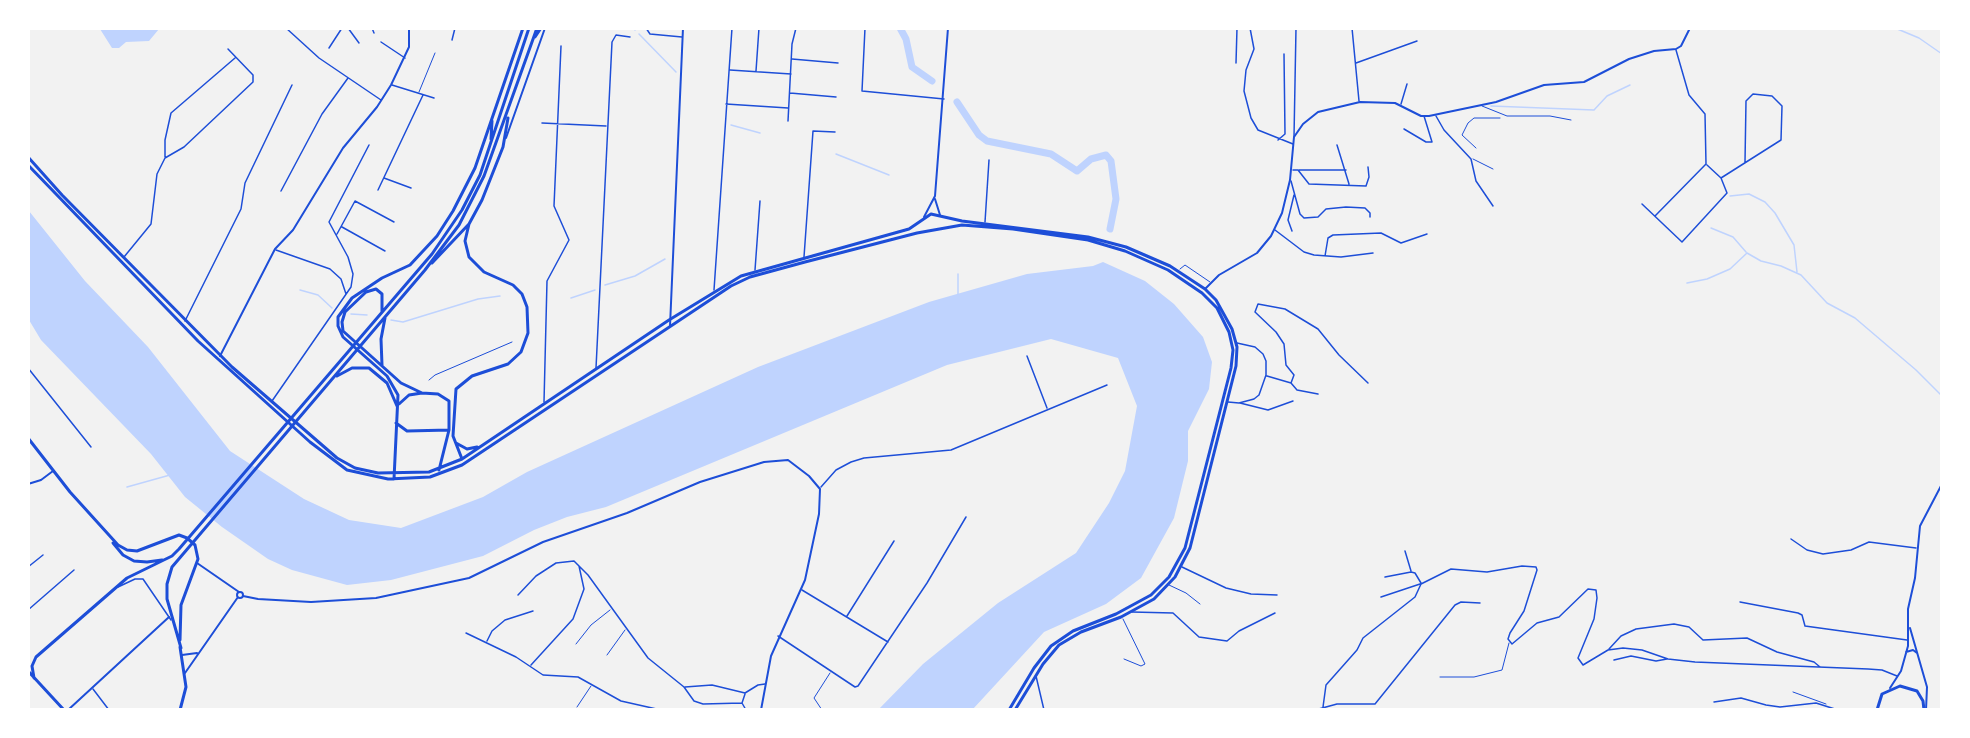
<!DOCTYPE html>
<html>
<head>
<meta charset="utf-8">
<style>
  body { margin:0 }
  #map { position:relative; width:1970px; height:738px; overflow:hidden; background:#f2f2f2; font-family:"Asap Condensed",sans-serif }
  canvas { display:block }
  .frame { position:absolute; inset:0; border:30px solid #fff; pointer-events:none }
</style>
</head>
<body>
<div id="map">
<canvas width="1970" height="738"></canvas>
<div class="frame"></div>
</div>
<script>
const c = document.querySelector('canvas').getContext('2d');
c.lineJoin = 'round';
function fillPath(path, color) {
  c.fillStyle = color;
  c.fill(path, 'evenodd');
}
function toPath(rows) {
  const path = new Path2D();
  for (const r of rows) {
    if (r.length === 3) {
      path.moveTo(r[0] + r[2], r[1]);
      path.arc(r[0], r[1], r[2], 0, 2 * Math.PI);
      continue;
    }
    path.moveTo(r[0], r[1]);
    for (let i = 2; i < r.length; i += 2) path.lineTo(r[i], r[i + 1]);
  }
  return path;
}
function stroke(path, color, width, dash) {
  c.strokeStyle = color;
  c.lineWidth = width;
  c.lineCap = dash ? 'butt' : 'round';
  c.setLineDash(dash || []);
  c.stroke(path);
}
fillPath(toPath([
  [100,29,159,29,149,41,126,42,119,48,112,48],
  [29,211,85,281,148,347,230,451,304,499,349,520,401,528,483,497,527,472,758,367,929,302,1027,274,1093,266,1103,262,1145,281,1174,304,1203,337,1212,362,1209,389,1188,431,1188,461,1174,518,1141,578,1106,604,1044,632,973,709,878,710,923,664,998,603,1076,553,1109,503,1125,471,1137,406,1118,358,1051,339,947,365,606,507,567,517,534,530,483,556,391,580,347,585,292,570,268,559,222,527,185,497,151,454,41,340,29,320]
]), '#bfd3fe');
stroke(toPath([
  [632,28,635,30],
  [1895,28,1919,38,1942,54],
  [639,34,676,72],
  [1491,106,1594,110,1607,96,1630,85],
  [731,125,760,133],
  [836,154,889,175],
  [1730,196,1749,194,1765,202,1775,213,1794,245,1797,272],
  [1711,228,1733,237,1746,252],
  [1687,283,1707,279,1730,269,1747,253,1761,261,1781,266,1801,275,1827,303,1855,318,1916,370,1942,396],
  [605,285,635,276,665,259],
  [300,290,318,295,332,308],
  [958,294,958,274],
  [571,298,595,290],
  [351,314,367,315],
  [391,320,403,322,478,299,500,296],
  [127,487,170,475]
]), '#bfd3fe', 1.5);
stroke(toPath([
  [900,28,906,39,912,67,932,81],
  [957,102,979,135,987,141,1051,154,1077,171,1091,159,1106,155,1111,161,1116,199,1110,229]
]), '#bfd3fe', 7);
stroke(toPath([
  [419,92,435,53],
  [1482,106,1507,116,1550,116,1571,120],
  [1476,148,1462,135,1468,123,1474,118,1500,118],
  [1473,159,1493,169],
  [1180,269,1185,265,1210,282],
  [429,380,435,375,512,342],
  [1169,585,1186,593,1200,604],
  [1123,619,1145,664,1141,666,1124,659],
  [576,644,591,625,610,610],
  [607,655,625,630],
  [1440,677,1474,677,1502,670,1509,643],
  [1793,692,1826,704],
  [577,707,591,686],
  [822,710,814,698,830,673]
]), '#1d4ed8', 1);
stroke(toPath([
  [286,28,319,58,381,100],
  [348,28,359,43],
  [372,28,374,33],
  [646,28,650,34,682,37],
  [865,28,862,91,944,99],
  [1250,28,1254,49,1246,70,1244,91,1251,118,1258,130,1293,144],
  [1352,28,1359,101],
  [452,40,455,28],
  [381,42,405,58],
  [329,48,342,28],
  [792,59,838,63],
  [1236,63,1237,28],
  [1356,63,1417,41],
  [730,70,791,74],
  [756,71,759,28],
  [392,85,434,98],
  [790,93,836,97],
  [726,104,788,108],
  [1401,104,1407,84],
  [1436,116,1444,130,1471,159,1476,181,1493,206],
  [788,121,792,44,796,28],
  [542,123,606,126],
  [1404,129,1426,142,1432,142,1424,116],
  [1294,137,1296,28],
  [1278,140,1285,134,1284,54],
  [1337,145,1349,184],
  [165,157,165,140,171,113,235,58],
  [1293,170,1298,170,1309,184,1366,186,1369,177,1368,167],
  [1299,170,1346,170],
  [384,178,411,188],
  [1721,178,1781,140,1782,106,1772,96,1753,94,1746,101,1745,162],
  [1291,181,1300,214,1304,218,1318,217,1326,209,1346,207,1365,208,1370,213,1370,217],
  [378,190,423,95],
  [281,191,322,114,348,78],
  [1642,204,1682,242,1727,193,1721,178,1707,165],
  [1655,216,1706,164,1705,114,1689,95,1676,50],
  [985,222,989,160],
  [342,227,385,251],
  [1275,230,1304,252,1314,255,1341,257,1373,253],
  [1292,231,1288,220,1294,195],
  [337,234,355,201,394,222],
  [276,250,330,269,341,279,346,294],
  [1325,256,1328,238,1333,235,1381,233,1401,243,1427,234],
  [124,257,151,224,157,174,165,158,184,147,253,82,253,75,228,49],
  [804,257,813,131,835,132],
  [755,270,760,201],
  [714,290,732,28],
  [185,321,241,209,245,183,292,85],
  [1027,356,1047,408],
  [28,368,91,447],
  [596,368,612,42,616,35,630,37],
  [1267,376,1291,383,1297,390,1318,394],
  [1291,383,1294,375,1286,365,1284,344,1276,332,1255,312,1258,304,1285,309,1318,329,1339,355,1368,383],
  [272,401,351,287,353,274,348,257,329,222,369,145],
  [544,402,547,281,569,240,554,206,561,46],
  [1228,402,1239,403,1254,399,1259,395,1266,375,1266,361,1263,354,1255,347,1237,343],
  [1240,403,1268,410,1293,401],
  [821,487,836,470,851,462,864,458,951,450,1107,385],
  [1791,539,1807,550,1823,554,1851,550,1869,542,1916,548],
  [1405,551,1411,571],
  [28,567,43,555],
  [1182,567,1226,588,1251,594,1277,595],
  [1385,577,1411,572,1415,573,1421,583],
  [118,587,135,579,143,579,171,620],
  [802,590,888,642],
  [518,595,536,576,556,563,574,561,588,575,648,658,684,687,694,701,703,704,742,703],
  [1381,597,1420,584],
  [1740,602,1798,613,1802,615,1805,626,1907,640],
  [28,610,74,570],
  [1132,612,1173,613,1199,637,1227,641,1239,631,1275,613],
  [847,616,894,541],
  [466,633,516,657,543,675,578,677,621,701,661,710],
  [778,636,855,687,858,686,927,583,966,517],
  [487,641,492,631,505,620,533,611],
  [1609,649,1621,636,1636,629,1674,624,1689,627,1703,640,1747,638,1777,652,1814,662,1820,667],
  [1614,660,1631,656,1656,661,1667,659],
  [531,665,573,619,584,589,579,566],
  [1036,676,1044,710],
  [685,687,712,685,745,693],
  [93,689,109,710],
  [745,693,758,685,765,684],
  [745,694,742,703,746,710],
  [1714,702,1741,698,1766,705,1780,707,1816,703,1838,710],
  [1323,707,1326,685,1357,650,1363,638,1415,597,1421,584,1451,569,1487,572,1522,566,1536,567,1537,570,1524,611,1510,633,1508,639,1512,644,1537,623,1559,617,1588,589,1596,590,1597,598,1594,619,1578,658,1583,665,1608,650,1623,648,1642,650,1668,659,1695,662,1868,669,1882,670,1897,676],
  [1315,710,1337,704,1375,704,1455,605,1461,602,1480,603]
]), '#1d4ed8', 1.5);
stroke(toPath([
  [1205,289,1219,275,1257,253,1271,236,1282,213,1290,180,1294,137,1303,124,1318,112,1360,102,1395,103,1421,116,1429,116,1496,102,1544,85,1584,82,1629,59,1654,51,1676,49,1681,46,1690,28],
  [670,326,683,28],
  [220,356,275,249,293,230,343,148,377,107,391,85,409,47,409,28],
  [28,484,41,480,53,471],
  [197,563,239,592],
  [240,595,3],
  [243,596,258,599,311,602,376,598,469,578,543,542,627,513,700,482,764,462,788,460,809,476,820,489,819,514,805,580,771,656,761,710],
  [182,655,197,653],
  [185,673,238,597],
  [68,710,169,617]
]), '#1d4ed8', 2);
stroke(toPath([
  [506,138,545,28],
  [935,199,940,215],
  [924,217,935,196,948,28],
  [1910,628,1927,687,1926,710],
  [1906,652,1913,650,1917,653],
  [1890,688,1901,671,1908,646,1908,609,1915,578,1920,526,1942,484]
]), '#1d4ed8', 2);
stroke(toPath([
  [535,37,541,28],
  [491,139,492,121],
  [28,157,62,195,232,367,337,458,355,468,378,473,429,472,462,459,669,320,741,276,909,229,931,214,962,221,1088,237,1126,247,1170,266,1205,289,1216,300,1232,329,1237,347,1236,366,1190,548,1175,577,1154,599,1121,617,1081,632,1059,645,1043,664,1015,710],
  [28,165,198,341,310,442,347,470,388,479,430,477,462,465,731,286,750,277,805,262,917,233,962,225,1013,229,1088,240,1125,251,1168,270,1202,293,1217,308,1229,332,1233,350,1231,368,1185,548,1169,577,1151,595,1116,614,1073,631,1051,646,1034,668,1009,710],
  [432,263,469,224,482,200,503,147,508,118],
  [382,312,382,294,376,289,366,292,345,312,342,322,343,331,401,383,422,393],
  [382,365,381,339,385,318],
  [337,376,352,368,369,368,387,383,397,406],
  [399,404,409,395,422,393,438,394,449,401],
  [396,423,407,431,449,430],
  [28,438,70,492,118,545,127,550,137,551,179,535,187,538,195,545,198,559,181,605,180,640],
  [456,443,467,449,477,447],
  [462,459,453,436,456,389,472,376,508,364,521,352,528,333,527,307,522,294,513,285,484,272,469,257,465,241,469,224],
  [439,470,449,430,449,401],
  [394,479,398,395,387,376,343,337,338,326,338,317,352,298,382,278,410,265,437,236,453,211,475,168,523,28],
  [113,543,123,555,134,561,147,562,162,560],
  [181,648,167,599,167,584,172,567,425,270,459,225,484,176,537,28],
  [28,671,64,710],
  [34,678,32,666,36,657,127,578,172,556,179,549,432,254,462,210,480,175,529,28],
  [180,710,186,687,180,647],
  [1877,710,1882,694,1900,686,1917,691,1923,701,1924,710]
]), '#1d4ed8', 3);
</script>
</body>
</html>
